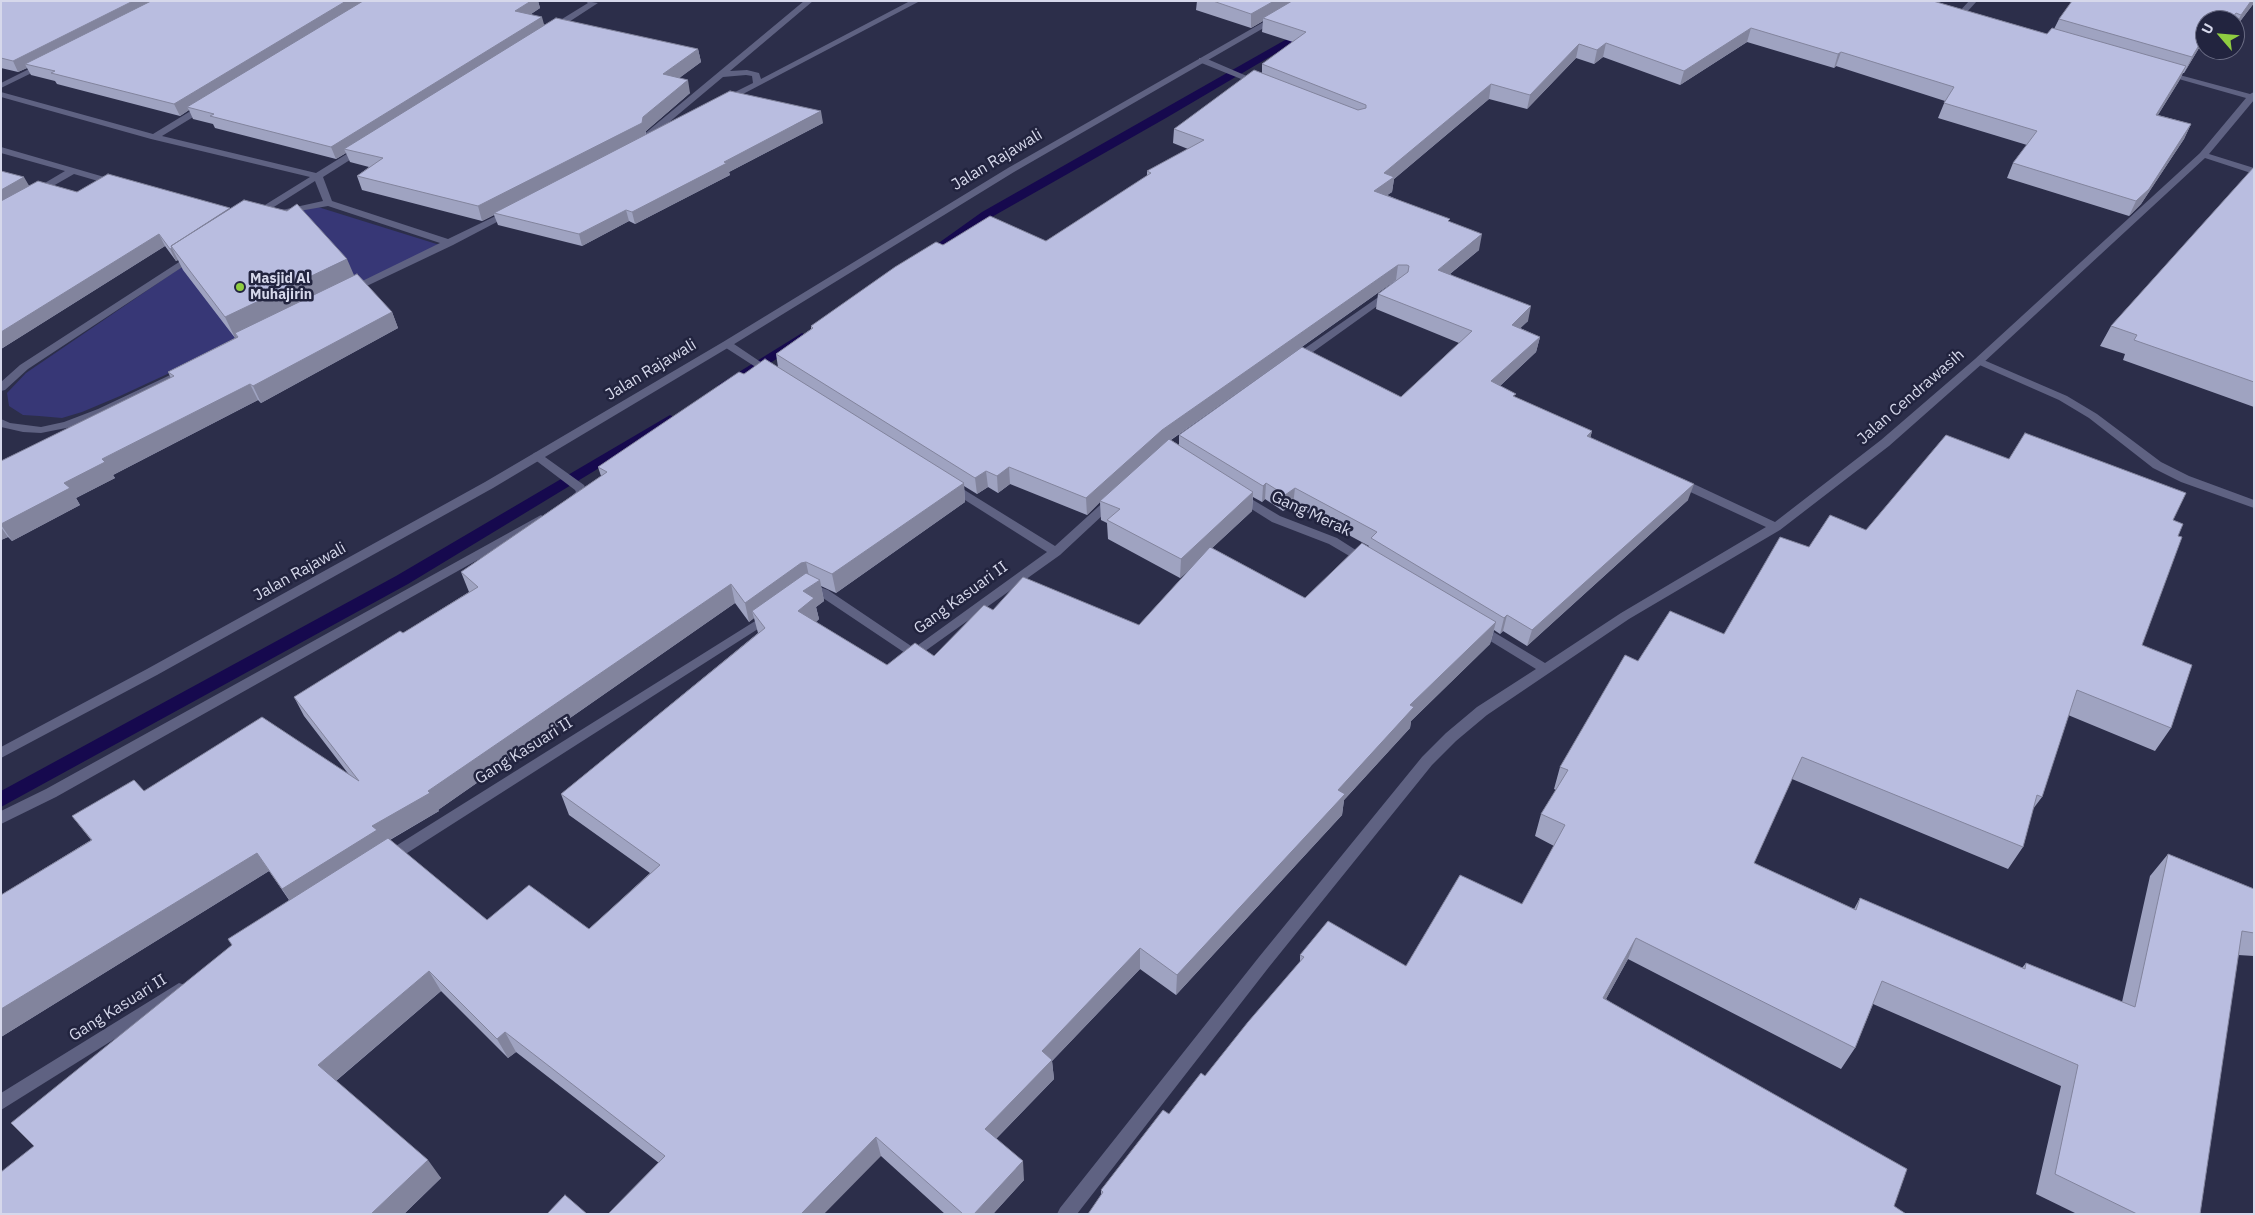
<!DOCTYPE html>
<html>
<head>
<meta charset="utf-8">
<style>
  body { margin:0 }
  #map { position:relative; width:2255px; height:1215px; overflow:hidden; background:#2c2e4a; font-family:"IBM Plex Sans",sans-serif }
  canvas { display:block }
  .frame { position:absolute; inset:0; border:2px solid #d6d8eb; pointer-events:none }
  .north { position:absolute; left:2195px; top:10px; width:50px; height:50px; box-sizing:border-box; background:#22243f; border:1px solid #6a6c84; border-radius:50%; rotate:297deg; font-size:14px; font-weight:700; line-height:20px; text-align:center; color:#d6d8eb }
  .north::after { content:''; display:block; margin:auto; width:18px; height:22px; background:#8fcd41; clip-path:polygon(50% 0,100% 100%,50% 72%,0 100%) }
</style>
</head>
<body>
<div id="map">
<canvas width="2255" height="1215"></canvas>
<div class="frame"></div>
<div class="north">U</div>
</div>
<script>
const c = document.querySelector('canvas').getContext('2d');
c.lineJoin = 'round';
function fillPath(path, color) {
  c.fillStyle = color;
  c.fill(path, 'evenodd');
}
function toPath(rows) {
  const path = new Path2D();
  for (const r of rows) {
    path.moveTo(r[0], r[1]);
    for (let i = 2; i < r.length; i += 2) path.lineTo(r[i], r[i + 1]);
  }
  return path;
}
function stroke(path, color, width, dash) {
  c.strokeStyle = color;
  c.lineWidth = width;
  c.lineCap = dash ? 'butt' : 'round';
  c.setLineDash(dash || []);
  c.stroke(path);
}
function write(font, color, halo, rows, align = 'center') {
  c.font = font + ' "IBM Plex Sans",sans-serif';
  c.lineWidth = 5;
  c.setLineDash([]);
  c.textBaseline = 'middle';
  c.strokeStyle = halo;
  c.fillStyle = color;
  for (const [text, x, y, turn = 0] of rows) {
    c.save();
    c.translate(x, y);
    c.rotate((+turn || 0) * Math.PI / 180);
    c.textAlign = isNaN(turn) ? turn : align;
    if (halo) c.strokeText(text, 0, 0);
    c.fillText(text, 0, 0);
    c.restore();
  }
}
fillPath(toPath([
  [318,207,443,246,120,396,82,412,62,418,39,416,23,415,9,406,7,393,26,373,252,219]
]), '#373776');
fillPath(toPath([
  [1308,27,1312,28,1312,32,1166,118,990,218,929,260,925,261,919,257,982,212,1308,27],
  [802,333,809,337,807,340,730,388,720,388,718,385,802,333],
  [670,415,677,419,675,422,408,584,1,807,1,791,396,576,670,415]
]), '#16094e');
fillPath(toPath([
  [1979,358,2067,396,2097,414,2161,462,2189,476,2254,500,2254,508,2181,482,2153,468,2089,418,2059,400,1975,363,1974,361,1979,358]
]), '#5f6282');
fillPath(toPath([
  [585,1,598,3,555,31,549,31,549,27,588,3,585,1],
  [804,1,813,1,730,71,747,70,759,73,761,79,910,1,920,1,724,104,720,101,721,99,753,83,752,76,746,75,723,77,643,144,637,144,637,140,804,1],
  [1969,1,1977,1,1967,12,1978,15,1978,19,1958,13,1969,1],
  [1199,58,1205,58,1263,83,1256,85,1199,62,1199,58],
  [41,63,48,65,1,88,1,83,41,63],
  [2161,70,2250,94,2254,92,2254,100,2209,154,2254,168,2254,174,2205,158,1983,363,1889,446,1780,530,1629,619,1487,715,1456,741,1432,765,1269,967,1077,1214,1057,1214,1060,1208,1259,957,1422,757,1446,733,1477,707,1536,669,1474,631,1472,628,1474,625,1482,625,1545,663,1621,613,1766,527,1673,484,1671,481,1673,478,1681,478,1775,522,1881,440,1975,359,2200,153,2246,98,2161,74,2161,70],
  [1,92,153,134,202,104,208,104,208,108,162,136,316,173,358,147,364,147,364,151,323,177,332,201,448,239,508,210,511,209,516,212,453,245,352,293,347,290,348,288,440,243,328,206,282,214,282,210,323,201,315,181,258,217,252,217,252,213,310,177,151,139,1,97,1,92],
  [1,147,118,181,120,183,115,186,74,174,39,194,33,194,33,190,65,171,1,153,1,147],
  [193,253,196,254,196,258,28,369,5,390,1,391,1,382,20,365,193,253],
  [1390,289,1394,290,1394,294,1299,362,1291,362,1291,358,1390,289],
  [727,341,731,342,777,373,776,375,768,375,723,346,722,344,727,341],
  [185,368,189,369,189,373,106,413,71,427,41,433,23,432,1,427,1,419,10,423,41,427,64,422,98,409,185,368],
  [538,452,584,485,588,493,586,496,576,504,568,504,566,501,576,492,575,490,534,459,532,456,534,453,538,452],
  [950,481,1055,546,1109,497,1113,496,1119,500,1060,555,914,659,820,596,810,592,802,592,800,589,802,586,809,583,828,590,914,648,1047,552,946,488,944,485,946,482,950,481],
  [1238,491,1280,516,1337,538,1373,561,1367,565,1363,564,1329,544,1272,522,1234,498,1232,495,1238,491],
  [541,515,547,519,545,522,56,797,1,824,1,811,46,789,541,515],
  [768,613,772,614,774,617,772,620,393,862,388,864,383,862,381,858,383,854,768,613],
  [179,983,185,985,187,990,185,995,1,1110,1,1093,179,983]
]), '#5f6282');
fillPath(toPath([
  [1274,16,1281,18,1014,172,731,346,493,488,157,675,1,758,1,747,147,669,485,482,723,342,1008,168,1274,16]
]), '#5f6282');
fillPath(toPath([
  [1,1,538,1,540,8,531,14,545,25,698,49,701,62,679,78,690,93,646,131,646,135,823,123,729,172,730,175,635,224,629,221,582,246,498,225,494,215,482,221,362,190,357,176,369,167,350,162,346,153,336,159,215,128,213,124,193,119,189,110,180,116,57,84,55,81,31,75,27,68,18,72,1,68],
  [1197,1,1933,1,2047,34,2054,29,2059,19,2254,1,2254,3,2235,28,2235,20,2205,20,2205,38,2184,73,2183,73,2179,81,2158,115,2191,124,2184,139,2141,204,2129,216,2007,178,2013,163,2027,145,1938,118,1945,101,1836,66,1834,68,1747,42,1680,85,1603,57,1594,64,1576,58,1527,109,1489,99,1394,179,1392,192,1387,195,1450,222,1479,250,1450,274,1528,321,1520,328,1540,337,1536,352,1500,386,1515,397,1592,431,1590,438,1688,500,1527,646,1503,631,1500,634,1494,630,1490,644,1411,721,1410,728,1344,800,1342,815,1176,995,1140,969,1052,1061,1054,1079,996,1139,1024,1180,993,1214,945,1214,881,1156,659,1163,516,1052,508,1058,441,991,336,1081,441,1178,404,1214,1,1214,34,1146,289,900,269,871,1,1037,1,895,91,840,72,816,144,791,350,776,304,716,294,697,403,633,469,592,461,572,601,476,598,467,744,374,778,367,776,354,811,329,811,326,943,245,1046,241,1147,176,1147,171,1188,149,1173,143,1174,129,1262,73,1262,64,1293,42,1262,32,1263,21,1251,28,1196,10],
  [1396,280,1378,294,1376,309,1459,343,1401,397,1179,435,1179,445,1171,440],
  [1010,484,1087,515,1100,502,1101,520,1107,523,1108,539,1180,578,1193,566,1139,625,934,656,887,665,816,622,819,619,816,607,824,601,821,586,836,593,965,502,964,486,977,494,988,487,998,493],
  [1253,497,1262,502,1265,499,1283,511,1293,505,1369,546,1369,547,1305,598,1212,548,1252,511],
  [735,603,749,622,754,618,758,633,561,794,569,815,650,873,589,929,487,920,390,840,439,811,438,810],
  [2254,167,2254,407,2123,360,2125,354,2100,346,2111,326],
  [1,171,29,186,354,276,392,312,398,328,261,403,258,400,113,475,115,478,76,498,80,505,12,541,8,537,1,540,1,461,171,378,168,372,235,338,183,270,178,260,176,261,165,246,1,349],
  [2173,520,2178,536,2142,645,2171,728,2155,751,2068,715,2042,797,2033,809,2023,847,2008,869,1792,779,1754,863,1854,909,1860,898,2022,968,2026,963,2122,1002,2150,876,2168,854,2254,889,2254,956,2238,955,2200,1214,2077,1214,2036,1194,2061,1086,1873,1004,1855,1048,1841,1069,1628,959,1606,999,1894,1206,1101,1195,1101,1190,1169,1114,1205,1076,1300,962,1300,955,1406,966,1522,904,1554,846,1535,836,1541,814,1556,790,1554,789,1560,767,1638,661,1724,634,1809,547,1866,530]
]), '#9fa3c1');
fillPath(toPath([
  [133,1,159,1,25,64,27,68,18,72,13,61],
  [346,1,367,1,187,107,189,110,180,116,174,104],
  [531,1,538,1,540,8,519,22,515,11],
  [1274,1,1298,1,1263,18,1263,21,1251,28,1251,14],
  [2251,1,2254,1,2254,3,2235,28,2235,26,2241,15],
  [542,17,545,28,344,149,346,153,336,159,331,147],
  [1751,28,1747,42,1680,85,1684,71],
  [2205,35,2205,38,2184,73,2192,57],
  [1606,43,1603,57,1594,64,1597,50],
  [1579,44,1576,58,1527,109,1530,95],
  [698,49,701,62,666,88,663,74],
  [1841,52,1836,66,1834,68,1838,54],
  [2186,66,2179,81,2149,129,2156,115],
  [688,80,690,93,646,131,645,137,494,213,494,215,482,221,478,206,643,117],
  [1491,84,1489,99,1394,179,1392,192,1372,206,1374,191,1384,173],
  [821,111,823,123,729,172,730,175,635,224,632,212,724,162],
  [2191,124,2184,139,2141,204,2129,216,2136,201],
  [24,177,31,189,1,206,1,190],
  [626,210,629,221,582,246,579,234],
  [159,234,165,246,1,349,1,332],
  [1482,234,1479,250,1436,285,1438,270],
  [172,248,178,260,176,261,170,249],
  [347,259,357,282,235,333,238,339,236,340,225,317],
  [1398,265,1396,280,1162,446,1100,501,1100,502,1087,515,1086,498,1162,430],
  [1531,306,1528,321,1508,340,1512,325],
  [392,312,398,328,261,403,253,386],
  [1540,337,1536,352,1488,397,1491,381],
  [250,384,258,400,113,475,115,478,76,498,80,505,12,541,1,525,1,524,64,483,102,459],
  [1592,431,1588,447,1587,436],
  [1009,467,1010,484,998,493,997,476],
  [986,471,988,487,977,494,975,478],
  [964,483,965,502,836,593,832,574],
  [1266,483,1265,499,1262,502,1263,486],
  [1694,484,1688,500,1527,646,1532,630],
  [1295,488,1293,505,1283,511,1285,495],
  [1253,492,1252,511,1180,578,1181,559],
  [1,527,8,537,1,540],
  [806,562,810,581,752,611,754,618,749,622,745,603,801,563],
  [820,580,824,601,816,607,819,619,803,632,798,611,803,591],
  [731,584,735,603,438,810,439,811,384,843,294,907,282,889,372,826,428,791],
  [1507,615,1503,631,1500,634,1504,618],
  [1496,622,1490,644,1411,721,1410,728,1344,800,1342,815,1176,995,1177,975,1338,790,1410,705],
  [257,853,269,871,1,1037,1,1009],
  [1636,938,1628,959,1595,1019,1603,998],
  [1140,948,1140,969,1052,1061,1054,1079,987,1148,985,1129,1042,1051],
  [429,971,441,991,332,1084,318,1065],
  [505,1032,516,1052,508,1058,497,1039],
  [876,1137,881,1156,824,1214,801,1214],
  [428,1160,441,1178,404,1214,371,1214],
  [1023,1161,1024,1180,993,1214,974,1214]
]), '#82849d');
const building = toPath([
  [1,1,133,1,13,61,1,58,1,1],
  [151,1,346,1,174,104,51,73,55,71,25,64,151,1],
  [363,1,531,1,515,11,542,17,331,147,210,116,214,114,187,107,363,1],
  [1213,1,1274,1,1251,14,1213,1],
  [1292,1,1933,1,2047,34,2052,28,2186,66,2156,115,2191,124,2149,189,2136,201,2013,163,2037,131,1944,103,1954,87,1841,52,1838,54,1751,28,1684,71,1606,43,1597,50,1579,44,1530,95,1491,84,1384,173,1394,177,1374,191,1450,219,1448,221,1482,234,1438,270,1531,306,1512,325,1540,337,1491,381,1516,394,1513,396,1592,431,1587,436,1694,484,1532,630,1507,615,1504,618,1371,538,1377,532,1295,488,1285,495,1266,483,1263,486,1179,435,1302,347,1401,397,1472,331,1378,294,1408,272,1409,266,1407,265,1398,265,1162,430,1086,498,1009,467,997,476,986,471,975,478,776,354,813,328,811,326,895,267,936,242,943,245,990,216,1046,241,1151,173,1147,171,1204,140,1174,129,1254,70,1358,110,1366,108,1366,105,1262,64,1306,32,1263,18,1292,1],
  [2072,1,2251,1,2241,15,2236,13,2231,20,2205,20,2205,35,2192,57,2059,19,2072,1],
  [556,18,698,49,663,74,688,80,643,117,642,123,478,206,357,176,383,158,344,149,556,18],
  [730,91,821,111,724,162,727,163,632,212,626,210,579,234,494,213,730,91],
  [2254,167,2254,382,2134,340,2137,335,2111,326,2254,167],
  [1,171,24,177,1,190,1,171],
  [108,174,230,208,171,246,172,248,170,249,159,234,1,332,1,201,38,181,77,192,108,174],
  [244,200,287,211,297,204,347,259,225,317,171,246,244,200],
  [357,274,392,312,253,386,250,384,102,459,105,462,64,483,70,488,1,524,1,461,174,376,168,372,238,337,235,333,357,274],
  [765,359,964,483,832,574,806,562,801,563,745,603,731,584,428,791,430,793,372,826,377,830,282,889,257,853,1,1009,1,895,92,840,72,816,134,780,144,791,262,717,359,781,294,697,400,631,403,633,478,587,461,572,607,472,598,467,739,372,744,374,765,359],
  [2025,433,2186,493,2173,520,2183,524,2178,536,2182,537,2142,645,2192,665,2171,728,2077,690,2042,797,2037,795,2023,847,1802,757,1754,863,1856,910,1860,898,2025,969,2026,963,2135,1007,2168,854,2254,889,2254,933,2242,931,2200,1214,2137,1214,2055,1174,2078,1065,1882,981,1855,1048,1636,938,1603,998,1907,1169,1894,1206,1906,1214,1088,1214,1103,1192,1101,1190,1163,1110,1169,1114,1201,1073,1205,1076,1248,1022,1304,957,1300,955,1328,921,1406,966,1460,875,1522,904,1565,825,1541,814,1568,770,1560,767,1625,655,1638,661,1670,611,1724,634,1780,537,1809,547,1830,515,1866,530,1946,435,2009,459,2025,433],
  [1169,439,1253,492,1181,559,1107,520,1120,509,1100,501,1169,439],
  [1362,543,1496,622,1410,705,1414,707,1338,790,1345,794,1177,975,1140,948,1042,1051,1052,1060,985,1129,1023,1161,974,1214,963,1214,876,1137,801,1214,608,1214,665,1156,505,1032,497,1039,429,971,318,1065,428,1160,371,1214,1,1214,1,1172,34,1146,11,1123,232,945,228,939,388,838,487,920,529,885,589,929,660,865,561,794,765,628,752,611,806,573,820,580,803,591,814,598,798,611,887,665,915,643,934,656,984,605,993,610,1023,577,1139,625,1210,547,1305,598,1362,543],
  [565,1195,587,1214,547,1214,565,1195]
]);
fillPath(building, '#b9bde0');
stroke(building, '#82849d', 1);
for (const [x, y, r, color] of [
  [240,287,5,"#8fcd41"]
]) {
  const dot = new Path2D();
  dot.arc(x, y, r, 0, 2 * Math.PI);
  c.fillStyle = color;
  c.fill(dot);
  stroke(dot, '#22243f', 2);
}
write('bold 14px', '#d6d8eb', '#22243f', [
  ["Masjid Al",250,279],
  ["Muhajirin",250,295]
], 'left');
write('16px', '#d6d8eb', '#22243f', [
  ["Jalan Rajawali",997,160,-31],
  ["Jalan Rajawali",651,370,-31],
  ["Jalan Cendrawasih",1911,397,-41],
  ["Gang Merak",1311,514,25],
  ["Jalan Rajawali",300,572,-29],
  ["Gang Kasuari II",961,598,-36],
  ["Gang Kasuari II",524,751,-32],
  ["Gang Kasuari II",118,1008,-32]
]);
</script>
</body>
</html>
